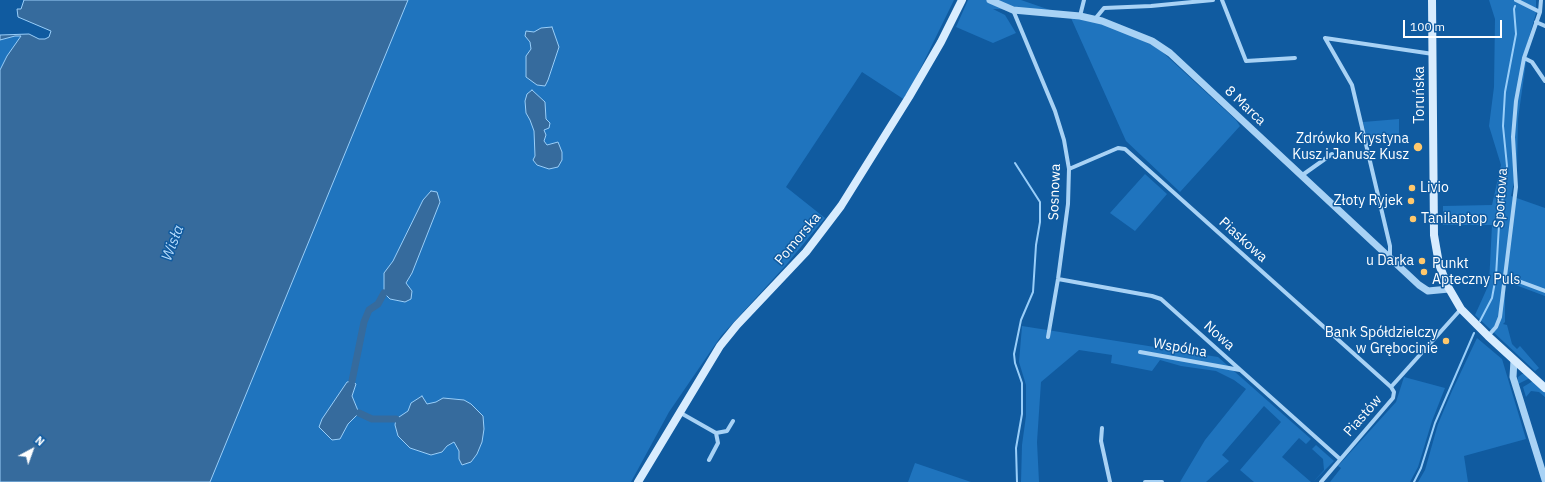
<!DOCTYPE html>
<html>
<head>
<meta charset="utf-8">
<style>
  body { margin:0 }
  #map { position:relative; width:1545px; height:482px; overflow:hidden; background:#105ba0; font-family:"IBM Plex Sans",sans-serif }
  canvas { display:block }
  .north { position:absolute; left:12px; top:430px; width:40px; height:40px; -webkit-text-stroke:3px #105ba0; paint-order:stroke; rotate:41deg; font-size:11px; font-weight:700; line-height:16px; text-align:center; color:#fff }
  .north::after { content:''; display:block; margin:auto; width:14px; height:18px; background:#fff; clip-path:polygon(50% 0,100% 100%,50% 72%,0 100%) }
  .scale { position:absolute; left:1403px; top:20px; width:99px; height:18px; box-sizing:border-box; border:2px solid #fff; border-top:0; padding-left:5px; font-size:12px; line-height:14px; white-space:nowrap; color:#fff; -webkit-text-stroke:3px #105ba0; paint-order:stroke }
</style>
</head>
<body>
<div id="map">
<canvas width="1545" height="482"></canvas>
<div class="north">N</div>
<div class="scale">100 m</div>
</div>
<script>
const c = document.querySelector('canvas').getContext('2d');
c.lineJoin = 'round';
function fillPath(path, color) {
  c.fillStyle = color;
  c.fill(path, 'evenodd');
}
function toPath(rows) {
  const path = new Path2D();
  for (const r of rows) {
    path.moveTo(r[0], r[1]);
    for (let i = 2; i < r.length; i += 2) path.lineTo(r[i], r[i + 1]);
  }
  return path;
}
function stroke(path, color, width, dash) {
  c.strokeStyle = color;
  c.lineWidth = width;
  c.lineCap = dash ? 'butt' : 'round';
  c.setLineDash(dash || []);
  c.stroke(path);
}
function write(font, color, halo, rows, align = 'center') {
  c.font = font + ' "IBM Plex Sans",sans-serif';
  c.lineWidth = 3;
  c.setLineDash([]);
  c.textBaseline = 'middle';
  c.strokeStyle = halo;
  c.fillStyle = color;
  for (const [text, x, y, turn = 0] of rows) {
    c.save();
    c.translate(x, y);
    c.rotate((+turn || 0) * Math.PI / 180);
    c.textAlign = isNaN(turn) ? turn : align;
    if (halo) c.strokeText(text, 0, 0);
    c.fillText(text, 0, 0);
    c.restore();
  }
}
fillPath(toPath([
  [235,0,954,0,905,100,862,72,786,187,825,218,786,265,721,336,669,412,631,482,40,482],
  [968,0,1021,0,1050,10,993,9,1005,15,1016,33,993,43,956,27],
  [1489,0,1536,0,1536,13,1526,48,1526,62,1518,119,1517,168,1511,196,1545,208,1545,296,1505,281,1505,322,1503,324,1507,325,1512,344,1517,349,1520,346,1539,368,1535,371,1475,315,1489,284,1492,225,1443,225,1443,206,1492,205,1501,165,1489,126,1494,87,1495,19],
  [1071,18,1104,22,1158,48,1236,120,1240,126,1180,192,1126,141],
  [15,36,21,36,7,56,0,70,0,40],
  [1399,119,1399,136,1367,139,1363,122],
  [1145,174,1167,194,1135,231,1110,213],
  [1022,326,1218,357,1311,439,1306,444,1299,438,1282,457,1311,482,1254,482,1240,470,1281,422,1264,406,1222,455,1229,461,1206,482,1180,482,1205,440,1246,389,1234,380,1216,371,1181,366,1160,360,1152,371,1111,363,1112,355,1079,350,1041,382,1037,442,1039,482,1021,482,1022,445,1026,416,1026,385,1019,362],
  [1477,338,1502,359,1526,439,1464,456,1468,482,1418,482,1425,470,1438,424,1452,391],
  [1522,374,1525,374,1530,378,1518,384,1518,377],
  [1404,377,1445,388,1432,421,1418,467,1410,482,1330,482,1341,468,1338,466,1396,402],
  [1533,381,1545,392,1545,397,1539,392,1531,391,1526,397,1523,387],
  [1316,445,1334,461,1313,482,1324,470,1323,459,1312,449],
  [915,463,971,482,908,482]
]), '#1f74be');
const water = toPath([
  [24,0,408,0,210,482,0,482,0,70,7,56,21,36,15,36,0,40,0,35,29,34,39,39,45,39,49,37,51,31,18,17,17,9,21,9,24,0],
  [552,27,559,47,548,80,545,86,537,85,526,77,526,56,531,49,530,42,525,36,526,31,534,32,541,28,552,27],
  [532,90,545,102,546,119,550,123,549,128,544,130,546,135,544,141,547,145,558,142,562,152,562,160,558,167,549,169,537,165,533,160,535,156,534,131,530,120,526,113,525,101,527,94,532,90],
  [431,191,437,192,440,202,412,273,406,283,412,291,411,299,405,302,390,299,384,293,384,273,393,261,423,200,431,191],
  [352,381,356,384,352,396,359,413,348,424,340,439,332,440,319,427,322,419,347,382,352,381],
  [422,396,427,404,436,402,443,398,464,400,471,404,483,416,484,429,482,442,477,454,471,462,462,465,459,459,459,451,454,442,447,446,442,452,431,455,410,448,398,436,395,425,396,419,408,411,411,403,422,396]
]);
fillPath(water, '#366b9d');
stroke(water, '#99cef9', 1);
stroke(toPath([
  [1015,163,1040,202,1040,222,1036,245,1033,292,1021,320,1014,354,1015,363,1022,383,1022,414,1016,448,1017,482],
  [1480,321,1492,298,1496,276,1499,225,1507,166,1503,126,1505,92,1516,34,1514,9,1515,6],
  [1414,482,1421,468,1435,423,1474,333]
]), '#99cef9', 2);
stroke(toPath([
  [352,381,364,322,369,310,378,304,384,293],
  [359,413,372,419,396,419]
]), '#366b9d', 7);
stroke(toPath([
  [1222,0,1246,61,1295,58],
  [1516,0,1540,12],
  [1013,10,1055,111,1064,140,1069,169,1068,204,1058,279,1048,337],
  [1080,16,1084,0],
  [1095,19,1104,8,1151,6,1213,0],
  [1536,22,1545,26],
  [1325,38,1352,85,1390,246,1390,258],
  [1325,38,1433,54],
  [1524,58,1532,62,1545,81],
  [1069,169,1118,148,1125,149,1391,387],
  [1301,176,1332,154],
  [1505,276,1545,291],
  [1058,279,1152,296,1161,299,1340,459],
  [1488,336,1496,327,1500,317,1516,187,1513,137,1516,101,1524,58,1540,12,1541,0],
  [1140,352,1240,370],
  [679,412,716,433,727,431,733,421],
  [1102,428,1101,441,1110,482],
  [709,460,718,443,716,433],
  [1145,482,1162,482],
  [1321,482,1393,398,1394,392,1391,387,1461,309]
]), '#a8d2f5', 4);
stroke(toPath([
  [990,0,1013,10,1080,16,1102,21,1152,41,1170,53,1419,285,1428,291,1449,289],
  [1514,360,1513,377,1545,480]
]), '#a8d2f5', 7);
stroke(toPath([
  [1432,0,1434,235,1439,264,1447,285,1461,309,1488,336,1545,388],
  [638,482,720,346,737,325,806,252,841,206,909,97,941,42,962,0]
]), '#d8ecfe', 8);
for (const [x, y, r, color] of [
  [1418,147,5,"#ffc86c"],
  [1412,188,4,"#ffc86c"],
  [1411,201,4,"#ffc86c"],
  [1413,219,4,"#ffc86c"],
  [1422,261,4,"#ffc86c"],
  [1424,272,4,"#ffc86c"],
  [1446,341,4,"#ffc86c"]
]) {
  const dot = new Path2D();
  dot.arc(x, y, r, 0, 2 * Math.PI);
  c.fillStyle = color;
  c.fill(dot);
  stroke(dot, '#105ba0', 1.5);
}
write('14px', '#fff', '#105ba0', [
  ["Toruńska",1420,95,-90],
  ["8 Marca",1245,106,43],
  ["Sosnowa",1055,192,-88],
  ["Sportowa",1501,198,-86],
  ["Pomorska",798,239,-50],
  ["Piaskowa",1243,240,42],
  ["Nowa",1219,336,42],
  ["Wspólna",1180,348,10],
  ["Piastów",1363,416,-49]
]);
write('14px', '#fff', '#105ba0', [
  ["Zdrówko Krystyna",1409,139],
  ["Kusz i Janusz Kusz",1409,155],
  ["Livio",1420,188,"left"],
  ["Złoty Ryjek",1403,201],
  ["Tanilaptop",1421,219,"left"],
  ["u Darka",1414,261],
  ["Punkt",1432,264,"left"],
  ["Apteczny Puls",1432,280,"left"],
  ["Bank Spółdzielczy",1438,333],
  ["w Grębocinie",1438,349]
], 'right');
write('italic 15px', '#b5dbfc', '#105ba0', [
  ["Wisła",173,243,-69]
]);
</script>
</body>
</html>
